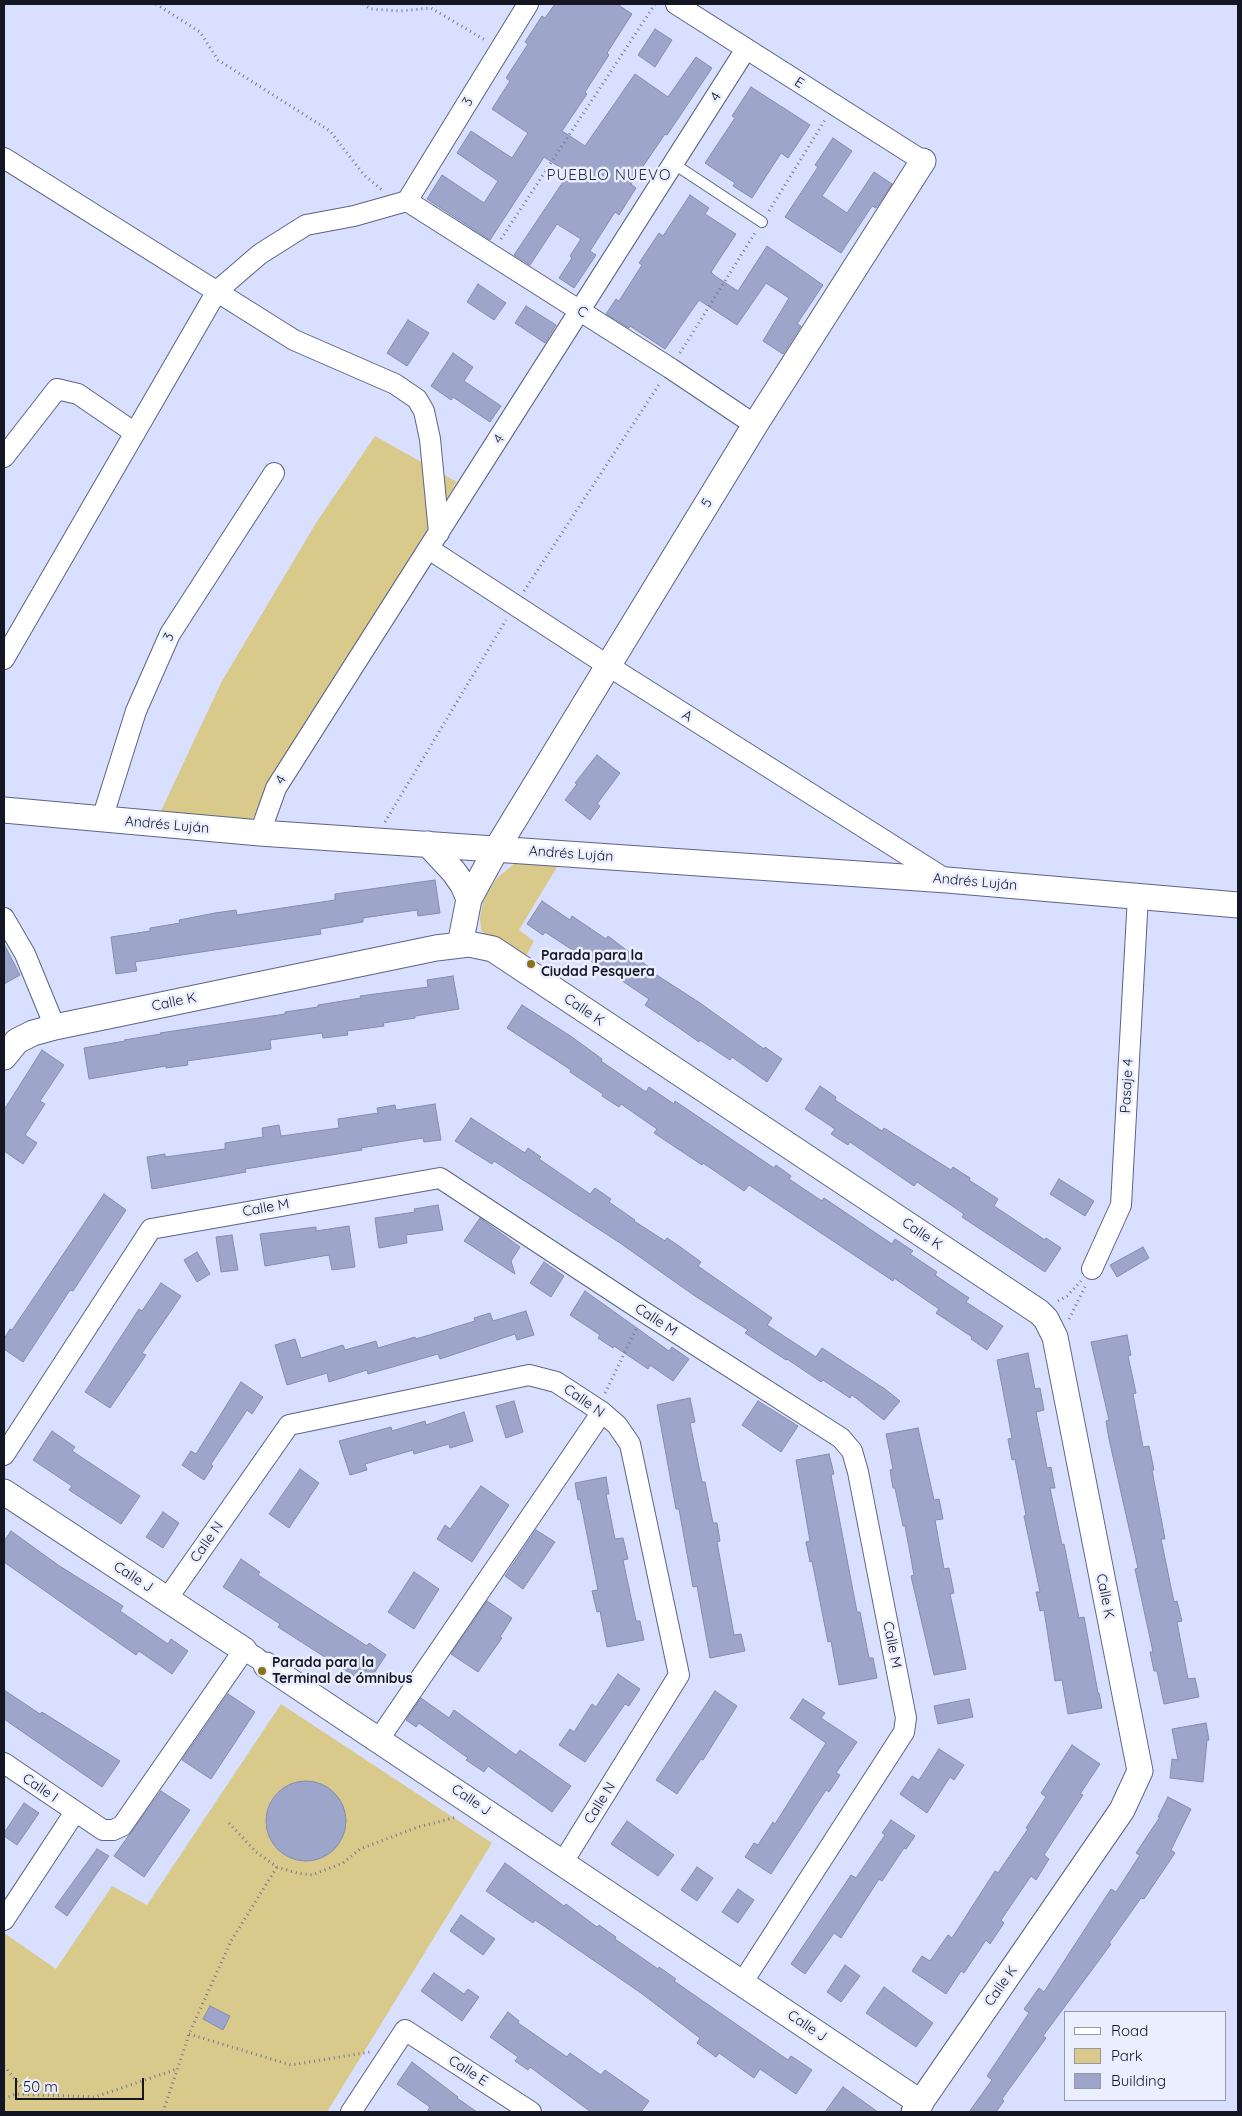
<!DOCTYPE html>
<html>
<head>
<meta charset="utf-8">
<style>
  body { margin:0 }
  #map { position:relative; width:1242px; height:2116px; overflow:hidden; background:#d9e0ff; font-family:Quicksand,sans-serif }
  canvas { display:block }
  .frame { position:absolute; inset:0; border:5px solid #141624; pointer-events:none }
  .legend { position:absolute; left:1064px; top:2011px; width:162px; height:90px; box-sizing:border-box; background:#eaeefe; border:1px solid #9498a7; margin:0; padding:6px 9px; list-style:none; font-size:15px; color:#141624 }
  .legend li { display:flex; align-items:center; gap:10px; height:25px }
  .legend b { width:25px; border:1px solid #9498a7 }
  .scale { position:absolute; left:15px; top:2078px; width:129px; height:22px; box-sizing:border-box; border:2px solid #141624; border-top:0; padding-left:6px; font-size:15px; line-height:18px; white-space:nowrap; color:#141624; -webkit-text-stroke:4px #eaeefe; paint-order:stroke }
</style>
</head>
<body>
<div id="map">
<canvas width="1242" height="2116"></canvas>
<div class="frame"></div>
<ul class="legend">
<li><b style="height:6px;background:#fff"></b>Road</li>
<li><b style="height:14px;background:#d9c98b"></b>Park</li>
<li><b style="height:14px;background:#9da5ca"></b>Building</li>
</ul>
<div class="scale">50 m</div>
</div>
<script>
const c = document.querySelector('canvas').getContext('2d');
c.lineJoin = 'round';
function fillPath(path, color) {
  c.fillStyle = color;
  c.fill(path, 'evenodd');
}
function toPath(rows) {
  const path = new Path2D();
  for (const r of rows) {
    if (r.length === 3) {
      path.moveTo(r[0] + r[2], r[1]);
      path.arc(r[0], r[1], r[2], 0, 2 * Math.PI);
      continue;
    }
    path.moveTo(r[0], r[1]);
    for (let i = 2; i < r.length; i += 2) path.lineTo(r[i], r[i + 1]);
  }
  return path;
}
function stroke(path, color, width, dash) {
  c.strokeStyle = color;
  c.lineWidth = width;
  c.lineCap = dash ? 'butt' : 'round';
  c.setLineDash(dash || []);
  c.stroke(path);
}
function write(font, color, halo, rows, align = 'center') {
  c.font = font + ' Quicksand,sans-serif';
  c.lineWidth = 5;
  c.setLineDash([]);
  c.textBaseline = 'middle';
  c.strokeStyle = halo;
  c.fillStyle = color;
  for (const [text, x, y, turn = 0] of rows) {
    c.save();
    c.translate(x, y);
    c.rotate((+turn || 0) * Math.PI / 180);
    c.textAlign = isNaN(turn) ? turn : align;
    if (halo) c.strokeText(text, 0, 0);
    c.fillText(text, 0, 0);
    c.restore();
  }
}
fillPath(toPath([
  [375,436,457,482,267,787,253,818,243,824,160,813,222,681,316,523],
  [534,861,557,867,519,930,534,941,526,956,498,937,484,934,481,930,480,917,483,901,497,878,514,864],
  [281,1704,492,1843,327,2112,4,2112,4,1933,56,1969,112,1886,147,1905]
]), '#d9c98b');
const building = toPath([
  [555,4,617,4,632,14,607,53,609,55,585,92,587,94,562,131,585,146,635,74,668,97,696,57,712,68,667,135,665,134,631,184,636,188,619,215,615,212,590,251,596,255,574,288,559,278,572,258,570,256,581,239,557,224,530,265,514,255,569,173,544,157,490,240,427,199,442,175,484,203,498,181,457,153,471,131,512,158,528,133,492,109,510,81,506,78,528,44,525,42,542,16,545,18,555,4],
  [655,29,672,40,655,67,638,55,655,29],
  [751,87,810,125,788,158,781,153,752,198,733,186,735,183,705,163,735,118,732,116,751,87],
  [833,138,852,151,822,196,847,213,874,172,892,184,876,208,872,206,841,253,785,217,818,167,815,165,833,138],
  [690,195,709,208,705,214,736,234,711,272,715,276,738,291,767,246,823,285,797,324,801,326,783,354,763,341,789,298,766,283,737,325,699,300,665,349,630,326,629,328,606,314,616,299,619,301,642,265,639,263,659,233,663,236,690,195],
  [478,284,506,303,494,320,467,302,478,284],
  [526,306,556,325,545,343,515,323,526,306],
  [408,320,429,333,407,366,387,353,408,320],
  [453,353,473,367,464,381,501,406,490,422,453,397,451,400,431,386,453,353],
  [597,755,620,773,597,804,600,806,590,820,565,800,577,784,575,783,597,755],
  [435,880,440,913,418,916,417,910,363,918,363,922,320,929,321,934,135,962,137,971,116,974,111,937,150,931,150,928,180,923,179,920,215,913,236,910,237,915,335,900,335,894,435,880],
  [542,901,570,920,572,916,606,939,608,936,654,971,652,972,700,1003,764,1049,765,1047,782,1059,767,1082,732,1057,730,1060,700,1040,699,1042,682,1030,645,1005,649,999,606,970,605,971,575,950,574,951,545,932,543,935,527,924,542,901],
  [4,944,20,975,4,984,4,944],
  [453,976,459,1009,415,1016,415,1018,383,1023,384,1026,347,1031,348,1035,323,1038,322,1033,270,1040,271,1049,187,1061,188,1065,166,1068,166,1066,89,1079,84,1048,125,1041,124,1040,161,1034,160,1033,285,1014,285,1012,318,1007,318,1005,361,998,360,996,428,987,427,980,453,976],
  [522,1005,572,1037,602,1059,601,1061,646,1092,649,1087,674,1104,675,1101,774,1168,776,1165,791,1176,789,1179,822,1201,824,1198,892,1244,895,1239,913,1251,910,1254,937,1272,935,1275,969,1298,966,1302,1003,1326,987,1350,971,1339,972,1337,936,1313,939,1309,894,1278,893,1281,749,1185,744,1191,703,1163,702,1165,654,1133,657,1129,621,1104,619,1107,602,1096,603,1094,570,1072,571,1070,507,1028,522,1005],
  [42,1050,64,1065,40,1101,45,1104,25,1135,37,1143,23,1164,4,1151,4,1110,42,1050],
  [820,1086,836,1097,835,1100,882,1131,884,1128,951,1170,953,1167,970,1178,969,1180,998,1199,994,1206,1045,1240,1046,1238,1061,1248,1045,1272,962,1217,964,1214,917,1182,914,1186,850,1142,848,1145,831,1134,835,1129,805,1109,820,1086],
  [435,1104,441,1140,424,1142,423,1138,361,1148,362,1150,245,1169,246,1172,152,1189,147,1157,165,1154,165,1157,225,1149,225,1143,263,1137,262,1128,279,1125,281,1136,339,1128,338,1119,378,1113,377,1108,395,1105,396,1110,435,1104],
  [471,1118,525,1153,528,1148,541,1157,539,1159,590,1194,595,1188,611,1199,609,1202,635,1220,634,1221,665,1241,667,1238,679,1246,701,1262,698,1266,772,1318,767,1325,816,1357,822,1348,885,1389,900,1401,884,1420,852,1395,850,1398,823,1380,821,1382,787,1359,786,1360,745,1333,748,1330,695,1296,620,1243,494,1161,492,1164,455,1141,471,1118],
  [1059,1179,1094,1201,1085,1216,1050,1194,1059,1179],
  [104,1194,126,1210,73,1291,70,1290,23,1362,4,1349,4,1339,10,1329,12,1330,104,1194],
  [438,1205,443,1230,406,1235,407,1243,379,1248,375,1218,415,1212,414,1209,438,1205],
  [480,1218,520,1247,511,1261,515,1274,464,1241,480,1218],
  [349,1226,355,1267,332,1270,329,1255,265,1266,260,1234,316,1227,316,1231,349,1226],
  [232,1235,238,1270,221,1272,216,1237,232,1235],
  [1143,1247,1149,1258,1117,1277,1110,1265,1143,1247],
  [197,1252,210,1274,197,1282,184,1260,197,1252],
  [544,1262,564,1276,551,1297,530,1283,544,1262],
  [161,1283,181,1296,142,1353,146,1355,110,1408,85,1392,139,1309,142,1311,161,1283],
  [585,1291,669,1351,672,1347,689,1359,673,1381,650,1365,648,1369,614,1346,613,1348,598,1338,600,1335,570,1315,585,1291],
  [526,1311,534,1335,517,1340,515,1334,440,1359,438,1354,368,1374,367,1370,329,1382,327,1373,287,1385,275,1345,295,1339,301,1358,343,1345,345,1350,376,1341,378,1348,415,1337,416,1339,475,1321,474,1318,490,1313,493,1321,526,1311],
  [1127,1335,1131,1355,1128,1356,1136,1393,1133,1394,1143,1447,1149,1446,1154,1470,1152,1470,1165,1539,1161,1539,1174,1602,1177,1601,1182,1621,1177,1622,1188,1679,1195,1678,1199,1697,1164,1704,1157,1671,1154,1671,1150,1652,1153,1652,1135,1569,1138,1568,1109,1439,1106,1421,1109,1420,1091,1342,1127,1335],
  [1028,1353,1035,1389,1040,1388,1044,1410,1036,1412,1047,1468,1051,1467,1055,1488,1050,1488,1062,1545,1064,1544,1079,1618,1084,1617,1098,1693,1099,1693,1102,1708,1068,1714,1062,1680,1055,1681,1044,1610,1040,1611,1036,1592,1040,1592,1024,1516,1026,1515,1015,1459,1012,1460,1008,1439,1012,1438,997,1360,1028,1353],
  [241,1382,263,1397,252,1414,247,1410,211,1464,213,1466,204,1480,182,1465,191,1451,196,1454,241,1382],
  [690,1398,695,1422,690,1423,702,1482,705,1482,713,1523,717,1523,720,1541,717,1542,734,1635,741,1634,745,1651,710,1658,697,1586,693,1587,679,1509,676,1509,657,1405,690,1398],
  [514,1401,523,1432,506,1438,496,1406,514,1401],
  [758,1401,798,1426,781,1452,742,1425,758,1401],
  [464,1412,473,1441,450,1448,449,1444,414,1454,413,1450,365,1464,367,1470,350,1475,339,1441,391,1427,392,1431,425,1421,426,1425,464,1412],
  [918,1428,934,1500,939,1499,943,1519,935,1520,944,1569,949,1568,954,1593,950,1594,966,1669,934,1675,911,1576,914,1575,905,1526,903,1526,895,1488,893,1488,890,1470,893,1469,886,1434,918,1428],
  [52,1431,75,1447,72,1451,140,1496,121,1524,69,1490,72,1486,33,1460,52,1431],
  [829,1454,834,1474,831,1475,857,1612,860,1612,869,1658,873,1658,877,1678,839,1685,831,1641,828,1642,812,1561,810,1562,806,1542,810,1541,796,1460,829,1454],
  [300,1469,319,1483,289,1528,269,1514,300,1469],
  [606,1477,609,1494,606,1494,615,1539,623,1538,628,1559,623,1560,636,1621,640,1621,644,1640,607,1647,600,1611,597,1612,592,1591,598,1590,580,1499,578,1500,575,1483,606,1477],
  [481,1486,509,1505,472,1562,437,1539,445,1525,450,1529,481,1486],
  [163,1512,179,1523,163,1548,146,1537,163,1512],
  [536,1530,555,1542,523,1589,505,1576,536,1530],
  [11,1531,58,1565,123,1606,120,1611,168,1644,171,1639,188,1651,172,1674,139,1651,136,1655,4,1562,4,1541,11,1531],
  [241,1559,260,1572,258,1575,296,1600,367,1646,369,1643,386,1655,367,1684,278,1627,280,1624,223,1587,241,1559],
  [414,1572,439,1589,414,1629,388,1612,414,1572],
  [487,1601,512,1618,500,1637,502,1638,478,1672,451,1654,487,1601],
  [618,1674,640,1689,629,1706,625,1704,585,1762,559,1745,570,1729,574,1732,592,1704,596,1707,618,1674],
  [4,1690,40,1714,42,1712,120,1761,102,1787,4,1719,4,1690],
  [715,1691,737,1706,703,1760,701,1759,677,1794,656,1780,715,1691],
  [228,1694,255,1712,211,1779,182,1760,228,1694],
  [421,1698,449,1718,454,1710,516,1755,520,1750,571,1786,552,1812,488,1766,484,1772,466,1760,468,1758,419,1723,416,1727,406,1720,421,1698],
  [803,1699,825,1713,821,1718,857,1742,836,1773,840,1775,829,1792,826,1790,771,1874,745,1857,754,1843,758,1845,773,1822,775,1824,826,1743,790,1718,803,1699],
  [969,1699,973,1717,938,1724,934,1706,969,1699],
  [1206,1723,1209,1740,1207,1740,1203,1782,1170,1778,1172,1759,1178,1760,1172,1729,1206,1723],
  [1072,1745,1100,1764,1080,1794,1083,1795,1044,1855,1049,1859,1036,1880,1031,1876,1001,1920,1004,1923,990,1944,986,1940,964,1973,961,1971,946,1994,912,1971,922,1956,930,1961,948,1935,952,1938,995,1871,998,1873,1028,1829,1026,1828,1046,1797,1041,1793,1072,1745],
  [939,1749,964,1765,954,1780,950,1777,927,1813,900,1794,912,1776,919,1780,939,1749],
  [306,1821,40],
  [161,1791,190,1810,144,1877,114,1856,161,1791],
  [1168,1797,1191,1809,1171,1850,1175,1853,1144,1899,1141,1898,1109,1943,1111,1944,1043,2036,1046,2038,1002,2099,1004,2101,996,2112,969,2112,992,2080,987,2076,1029,2013,1024,2009,1039,1988,1044,1992,1111,1889,1116,1892,1140,1855,1136,1853,1160,1817,1158,1817,1168,1797],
  [24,1803,39,1813,17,1845,4,1836,4,1833,24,1803],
  [891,1820,915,1836,906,1849,904,1848,882,1881,879,1879,841,1938,834,1933,805,1974,791,1964,851,1875,856,1878,885,1835,882,1833,891,1820],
  [627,1821,674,1855,658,1876,611,1844,627,1821],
  [97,1849,109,1856,67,1916,55,1907,97,1849],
  [505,1863,564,1906,566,1904,597,1927,599,1925,616,1937,615,1939,658,1969,659,1967,676,1979,674,1981,788,2060,791,2056,812,2070,796,2094,760,2069,754,2078,719,2053,716,2057,697,2043,700,2038,641,1993,535,1920,533,1923,486,1891,505,1863],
  [697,1867,713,1878,697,1901,681,1890,697,1867],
  [738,1889,754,1900,738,1923,722,1912,738,1889],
  [461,1915,495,1939,483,1955,450,1931,461,1915],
  [845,1965,860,1976,841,2002,827,1992,845,1965],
  [434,1973,464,1994,468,1989,479,1997,462,2021,421,1991,434,1973],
  [884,1987,933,2023,916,2047,866,2013,884,1987],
  [210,2006,230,2016,223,2030,203,2019,210,2006],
  [508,2012,519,2021,518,2023,567,2057,570,2053,601,2075,605,2070,649,2101,641,2112,591,2112,530,2067,528,2070,515,2061,518,2057,490,2037,508,2012],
  [412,2062,458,2097,457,2098,477,2112,427,2112,430,2107,397,2084,412,2062],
  [843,2087,878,2112,825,2112,843,2087]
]);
fillPath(building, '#9da5ca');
stroke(building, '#858cb1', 1);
const service = toPath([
  [674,164,762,222]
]);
const minor = toPath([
  [676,4,923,161],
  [4,158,294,340,395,384,417,399,424,411,430,439,439,533],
  [407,201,670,368,755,425],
  [407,201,528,4],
  [4,457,57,389,78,394,135,433],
  [429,549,607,665,947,880],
  [4,659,217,291,260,254,306,225,354,216,407,201],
  [102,819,136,711,170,634,274,473],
  [260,833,276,788,746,49],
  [4,918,25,954,55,1027],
  [1092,1269,1121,1205,1138,896],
  [4,1455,151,1229,440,1178,644,1312,841,1438,852,1451,858,1472,906,1718,904,1732,742,1983],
  [167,1599,289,1425,529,1375,556,1382,602,1412,617,1425,630,1444,679,1675,563,1862],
  [379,1739,602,1412],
  [4,1763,103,1830,113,1830,122,1826,244,1650,257,1658],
  [4,1920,75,1812],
  [351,2112,405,2030,531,2112]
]);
const tertiary = toPath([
  [4,810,260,833,947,880,1238,905],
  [428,844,454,872,463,885,469,899],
  [460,945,469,899,497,848,755,425,923,161],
  [4,1057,17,1041,33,1033,55,1027,436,948,469,944,493,949,1039,1312,1046,1319,1055,1337,1140,1771,1122,1810,914,2112],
  [4,1492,244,1650],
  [266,1665,921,2103]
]);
stroke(service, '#5c6385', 12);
stroke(minor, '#5c6385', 22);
stroke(tertiary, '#5c6385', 27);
stroke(toPath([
  [156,4,200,32,218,60,330,131,364,175,382,190],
  [363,4,371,9,400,11,431,8,485,40],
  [769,211,825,120],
  [501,239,655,4],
  [680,353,755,233],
  [524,591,660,383],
  [385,822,506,620],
  [1058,1301,1067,1296,1081,1281],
  [1069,1319,1086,1285],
  [605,1393,636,1329],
  [229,1823,256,1852,277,1867,297,1873,312,1875,343,1863,360,1849,418,1827,457,1817],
  [189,2034,291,2065,370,2052],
  [4,2066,27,2094],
  [4,2099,15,2094,95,2097,177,2069],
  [163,2112,189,2034,231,1941,277,1867]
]), '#74798f', 3, [1, 4]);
stroke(service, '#fff', 10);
stroke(minor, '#fff', 20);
stroke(tertiary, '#fff', 25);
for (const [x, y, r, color] of [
  [531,964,5,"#887316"],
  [262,1671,5,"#887316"]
]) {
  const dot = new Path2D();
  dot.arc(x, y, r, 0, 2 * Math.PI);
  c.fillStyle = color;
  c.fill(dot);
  stroke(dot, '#eaeefe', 2);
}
write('14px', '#141624', '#eaeefe', [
  ["E",799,83,33],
  ["4",716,97,-58],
  ["3",468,102,-58],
  ["C",582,312,33],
  ["4",499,439,-57],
  ["5",707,503,-58],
  ["3",169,637,-63],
  ["A",687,716,32],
  ["4",281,780,-59],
  ["Andrés Luján",167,825,5],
  ["Andrés Luján",571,854,4],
  ["Andrés Luján",975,882,5],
  ["Calle K",174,1002,-12],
  ["Calle K",584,1010,34],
  ["Pasaje 4",1127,1086,-87],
  ["Calle M",266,1208,-10],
  ["Calle K",922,1234,34],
  ["Calle M",656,1320,33],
  ["Calle N",584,1401,35],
  ["Calle N",207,1542,-55],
  ["Calle J",133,1577,33],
  ["Calle K",1105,1596,79],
  ["Calle M",892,1645,79],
  ["Calle I",40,1788,34],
  ["Calle J",471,1800,34],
  ["Calle N",600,1803,-58],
  ["Calle K",1001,1986,-55],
  ["Calle J",807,2026,34],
  ["Calle E",468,2071,33]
]);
write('bold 14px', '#141624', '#eaeefe', [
  ["Parada para la",541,956],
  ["Ciudad Pesquera",541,972],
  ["Parada para la",272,1663],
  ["Terminal de ómnibus",272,1679]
], 'left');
c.letterSpacing = '1px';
write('15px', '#242947', '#eaeefe', [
  ["PUEBLO NUEVO",609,175]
]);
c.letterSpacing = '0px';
</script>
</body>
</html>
